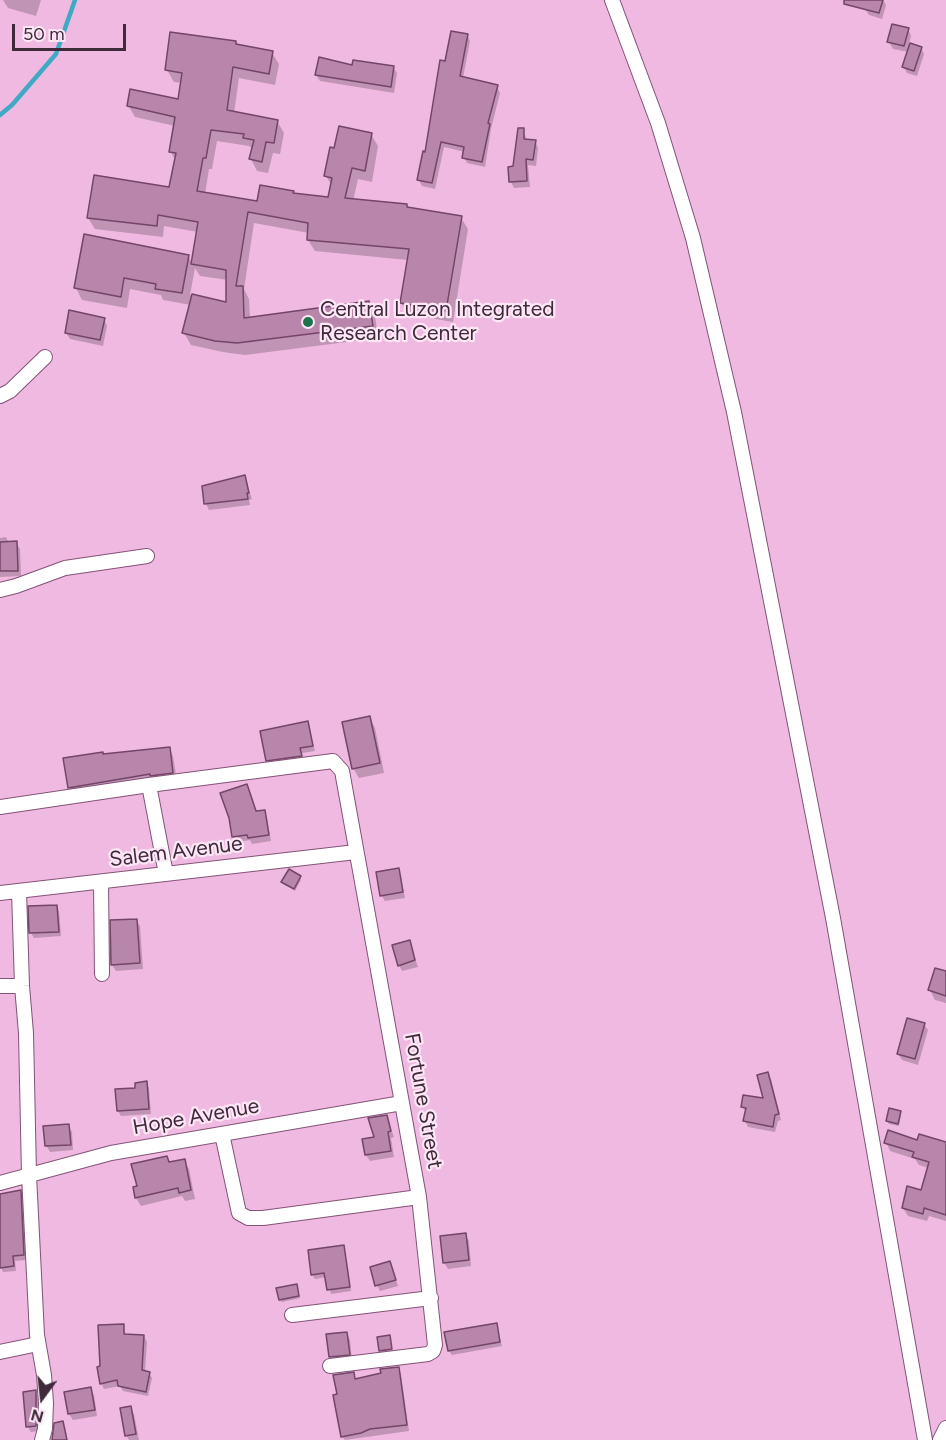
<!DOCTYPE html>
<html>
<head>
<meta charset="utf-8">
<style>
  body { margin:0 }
  #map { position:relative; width:946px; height:1440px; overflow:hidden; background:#f0b9e1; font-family:Figtree,sans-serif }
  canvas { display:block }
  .north { position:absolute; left:12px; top:1368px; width:60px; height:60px; -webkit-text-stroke:4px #fde6f6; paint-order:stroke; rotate:195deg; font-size:16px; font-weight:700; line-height:24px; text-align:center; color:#3f2a3a }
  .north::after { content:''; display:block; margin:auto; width:21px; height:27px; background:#3f2a3a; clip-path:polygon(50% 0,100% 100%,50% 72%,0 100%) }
  .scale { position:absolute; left:12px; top:24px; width:114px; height:27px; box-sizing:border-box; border:3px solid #3f2a3a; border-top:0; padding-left:8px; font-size:18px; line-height:21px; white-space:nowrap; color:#3f2a3a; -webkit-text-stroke:4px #fde6f6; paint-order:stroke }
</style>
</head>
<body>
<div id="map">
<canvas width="946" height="1440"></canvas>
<div class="north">N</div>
<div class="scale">50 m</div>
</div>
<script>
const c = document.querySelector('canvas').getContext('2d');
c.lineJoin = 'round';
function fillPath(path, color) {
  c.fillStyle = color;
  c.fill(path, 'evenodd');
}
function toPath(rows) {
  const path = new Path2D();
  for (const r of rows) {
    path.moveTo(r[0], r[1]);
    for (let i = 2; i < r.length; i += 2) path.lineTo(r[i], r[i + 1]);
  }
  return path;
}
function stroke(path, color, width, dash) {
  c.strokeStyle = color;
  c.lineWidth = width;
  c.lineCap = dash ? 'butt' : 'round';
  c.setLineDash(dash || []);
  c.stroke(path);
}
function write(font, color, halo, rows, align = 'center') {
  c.font = font + ' Figtree,sans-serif';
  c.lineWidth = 4.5;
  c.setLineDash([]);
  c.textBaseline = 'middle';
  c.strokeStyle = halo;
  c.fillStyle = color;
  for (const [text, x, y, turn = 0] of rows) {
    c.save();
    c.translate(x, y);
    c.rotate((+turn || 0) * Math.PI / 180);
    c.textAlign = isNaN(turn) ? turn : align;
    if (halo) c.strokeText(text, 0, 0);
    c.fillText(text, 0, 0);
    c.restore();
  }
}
fillPath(toPath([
  [3,0,41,0,36,16,8,8],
  [868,0,883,0,886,5,882,19,869,15,865,9],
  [908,29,911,36,909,44,921,48,924,54,917,76,907,73,904,67,909,52,893,49,889,42],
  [467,35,470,41,463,78,497,87,500,93,491,129,485,167,467,163,464,157,465,152,444,147,435,189,422,186,419,180,427,153,446,62],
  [236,42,238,46,272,53,279,64,275,85,239,78,234,113,277,121,284,133,280,154,273,153,268,173,257,171,251,159,253,149,249,146,217,141,212,169,209,169,205,194,258,202,293,192,294,195,329,199,332,186,326,176,336,149,371,134,378,146,372,182,358,179,353,201,407,206,408,209,461,218,468,229,453,322,408,314,401,303,408,260,315,251,308,240,309,233,254,223,244,289,249,299,250,318,368,303,375,315,378,338,245,355,223,352,191,345,184,333,191,305,163,300,161,295,130,289,127,308,82,300,76,288,188,256,193,265,198,232,164,226,163,237,95,229,88,218,171,189,176,161,170,151,175,126,135,117,128,105,179,101,182,83,174,82,167,70],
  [195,268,200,276,228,280,228,304,190,295],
  [353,66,393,67,397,73,394,93,320,81,316,75],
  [523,130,527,140,535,141,538,148,536,166,528,165,530,187,514,188,511,182,510,168,514,168],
  [104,319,107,326,103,346,70,339,66,333],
  [244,477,252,499,249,500,250,505,209,510,206,504,204,488],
  [6,537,9,543,16,543,20,549,21,576,0,577,0,538],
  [370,718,375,728,384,773,359,778,353,768],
  [307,722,315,751,302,753,303,761,270,765,267,760],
  [169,748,173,756,177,781,74,795,69,787,103,756],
  [250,792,257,813,264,812,267,817,271,841,252,844,250,840,237,842,233,836],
  [398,869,401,875,405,898,385,901,381,895],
  [300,877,301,880,295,891,283,882],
  [56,906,59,911,61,936,34,938,31,933],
  [136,920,140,926,143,969,116,971,112,965],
  [409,942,418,967,402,971,399,965],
  [946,973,946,1003,935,1000,930,990],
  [924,1024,928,1030,918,1065,902,1060,898,1054],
  [767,1074,771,1079,781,1120,778,1121,775,1132,748,1127,745,1121,746,1113,743,1107,765,1100],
  [146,1083,149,1088,151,1114,121,1116,118,1111,137,1089],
  [900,1113,901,1115,899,1126,889,1124,887,1121],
  [386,1116,394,1137,391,1138,394,1157,370,1161,366,1155],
  [68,1126,72,1132,73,1150,50,1152,46,1145],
  [918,1141,946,1143,946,1221,929,1216,927,1221,908,1216,903,1208,922,1192,929,1168,919,1165,915,1159,890,1151,886,1142],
  [184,1161,189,1169,195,1199,185,1201,182,1196,141,1206,136,1198,170,1164],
  [20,1192,23,1197,26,1260,15,1261,16,1271,3,1272,0,1265,0,1196],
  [465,1235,469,1241,471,1266,448,1269,444,1262],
  [343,1247,345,1252,351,1291,331,1294,326,1277,315,1279,312,1274],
  [390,1263,398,1286,380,1291,377,1285],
  [298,1288,300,1298,282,1302,280,1300],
  [496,1324,502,1346,452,1355,449,1351],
  [123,1325,126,1335,144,1336,147,1342,145,1372,149,1373,152,1378,148,1396,123,1391,120,1386,104,1389,101,1383,101,1368],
  [347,1333,350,1340,352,1361,334,1363,330,1357],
  [389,1337,392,1352,382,1353,381,1350],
  [398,1368,401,1374,409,1431,345,1440,342,1436,339,1395,353,1374,356,1380],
  [90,1389,94,1395,97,1416,73,1420,69,1414],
  [35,1392,38,1397,38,1431,31,1432,28,1427,24,1393],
  [130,1408,134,1414,139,1440,129,1440,126,1435]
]), '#0003');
stroke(toPath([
  [0,115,12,105,56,54,75,0]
]), '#3faac4', 4.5);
const building = toPath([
  [844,0,883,0,879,13,844,4,844,0],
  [892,24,909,28,904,46,887,42,892,24],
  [451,31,468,34,460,76,498,85,488,123,490,124,482,162,462,158,464,147,441,142,432,183,417,180,423,151,425,152,440,60,445,61,451,31],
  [170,32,236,41,236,44,273,51,269,74,233,67,227,110,278,120,274,143,266,142,262,162,249,159,254,140,243,138,244,134,211,130,206,158,203,158,197,191,257,201,260,185,294,191,293,193,328,197,332,178,324,176,330,147,334,148,339,126,372,133,365,171,352,168,345,198,407,204,407,207,462,216,446,311,400,303,409,249,307,240,308,223,248,212,236,286,243,286,244,318,369,301,373,326,237,343,215,341,182,333,192,294,226,302,226,270,191,264,198,222,158,215,157,226,87,218,94,175,169,187,176,153,169,152,175,117,127,106,130,89,178,99,182,73,165,70,170,32],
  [910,43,922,47,914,71,902,67,910,43],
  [319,57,352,65,353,60,394,66,391,87,315,75,319,57],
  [518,128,524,128,524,139,536,140,533,160,526,159,527,181,509,182,508,167,513,166,518,128],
  [84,234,189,255,182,293,155,289,156,284,124,278,121,297,74,288,84,234],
  [69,310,105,318,100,340,65,333,69,310],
  [245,475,249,493,247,493,248,499,204,504,202,486,245,475],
  [17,541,18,571,0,571,0,542,17,541],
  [370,716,380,763,352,769,342,722,370,716],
  [308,721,313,746,300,748,302,756,266,761,260,731,308,721],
  [170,747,173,773,150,776,150,774,68,788,63,758,103,752,103,754,170,747],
  [247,784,256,811,265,810,269,835,248,838,247,835,232,837,229,818,220,793,247,784],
  [399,868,403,892,380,896,376,872,399,868],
  [289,869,301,876,294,889,281,882,289,869],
  [57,905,59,932,29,933,28,906,57,905],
  [137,919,140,963,111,965,110,920,137,919],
  [410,940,415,960,398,966,392,945,410,940],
  [935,968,946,971,946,996,928,990,935,968],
  [907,1018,925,1023,915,1059,897,1054,907,1018],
  [768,1072,779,1114,775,1115,773,1127,743,1121,746,1108,741,1107,743,1095,763,1098,757,1075,768,1072],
  [147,1081,149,1109,117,1111,115,1089,135,1088,135,1083,147,1081],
  [889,1108,901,1111,898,1124,886,1121,889,1108],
  [387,1115,391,1131,388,1132,391,1151,365,1155,362,1139,374,1137,368,1118,387,1115],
  [69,1124,71,1145,45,1146,43,1126,69,1124],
  [888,1130,917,1140,919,1134,946,1142,946,1215,924,1208,923,1214,902,1208,907,1186,921,1190,929,1162,912,1157,914,1152,884,1143,888,1130],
  [167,1156,169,1162,185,1159,191,1190,179,1193,178,1188,135,1198,133,1187,137,1186,131,1164,167,1156],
  [21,1190,24,1255,13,1256,14,1266,0,1268,0,1194,21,1190],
  [466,1233,469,1260,443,1263,440,1236,466,1233],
  [344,1245,350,1287,327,1290,324,1273,311,1275,308,1250,344,1245],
  [390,1261,396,1280,375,1286,370,1267,390,1261],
  [297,1284,299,1296,279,1300,276,1288,297,1284],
  [497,1323,500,1342,448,1351,444,1332,497,1323],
  [124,1324,124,1334,144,1335,142,1370,150,1372,146,1392,118,1386,117,1380,100,1384,97,1367,100,1366,98,1325,124,1324],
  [347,1332,350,1355,329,1357,326,1334,347,1332],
  [390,1335,392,1349,379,1351,377,1337,390,1335],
  [399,1367,407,1425,370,1429,361,1433,341,1437,333,1395,337,1394,333,1375,354,1372,355,1379,381,1373,380,1369,399,1367],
  [91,1387,95,1410,68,1414,64,1392,91,1387],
  [36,1390,36,1426,26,1427,23,1392,36,1390],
  [131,1406,136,1434,125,1436,120,1408,131,1406],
  [63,1421,67,1440,52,1440,54,1423,63,1421]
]);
fillPath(building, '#b986ab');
stroke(building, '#734568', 1.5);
const minor = toPath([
  [612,0,658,123,693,238,734,412,833,918,925,1440],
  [0,396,10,391,45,357],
  [0,590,16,586,65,568,147,556],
  [149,785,166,874],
  [0,807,149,785,333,761,342,771,419,1197,435,1345,433,1351,428,1354,330,1366],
  [101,883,102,974],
  [19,891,22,986,26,1033,29,1175,37,1335,44,1375,46,1403,45,1429,42,1440],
  [0,893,356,852],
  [0,986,22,986],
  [222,1134,239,1213,248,1218,263,1218,419,1197],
  [0,1183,111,1153,402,1103],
  [292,1315,431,1298],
  [0,1352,38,1344],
  [940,1440,946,1428]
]);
stroke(minor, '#835377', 16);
stroke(minor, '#fff', 14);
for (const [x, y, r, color] of [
  [308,322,6,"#1c754a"]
]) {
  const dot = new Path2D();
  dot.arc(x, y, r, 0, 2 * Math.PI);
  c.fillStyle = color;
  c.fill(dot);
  stroke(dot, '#fde6f6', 2);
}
write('21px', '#3f2a3a', '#fde6f6', [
  ["Central Luzon Integrated",320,310],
  ["Research Center",320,334]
], 'left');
write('21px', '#3f2a3a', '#fde6f6', [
  ["Salem Avenue",176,852,-7],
  ["Fortune Street",423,1101,80],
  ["Hope Avenue",196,1117,-10]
]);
</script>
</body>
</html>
